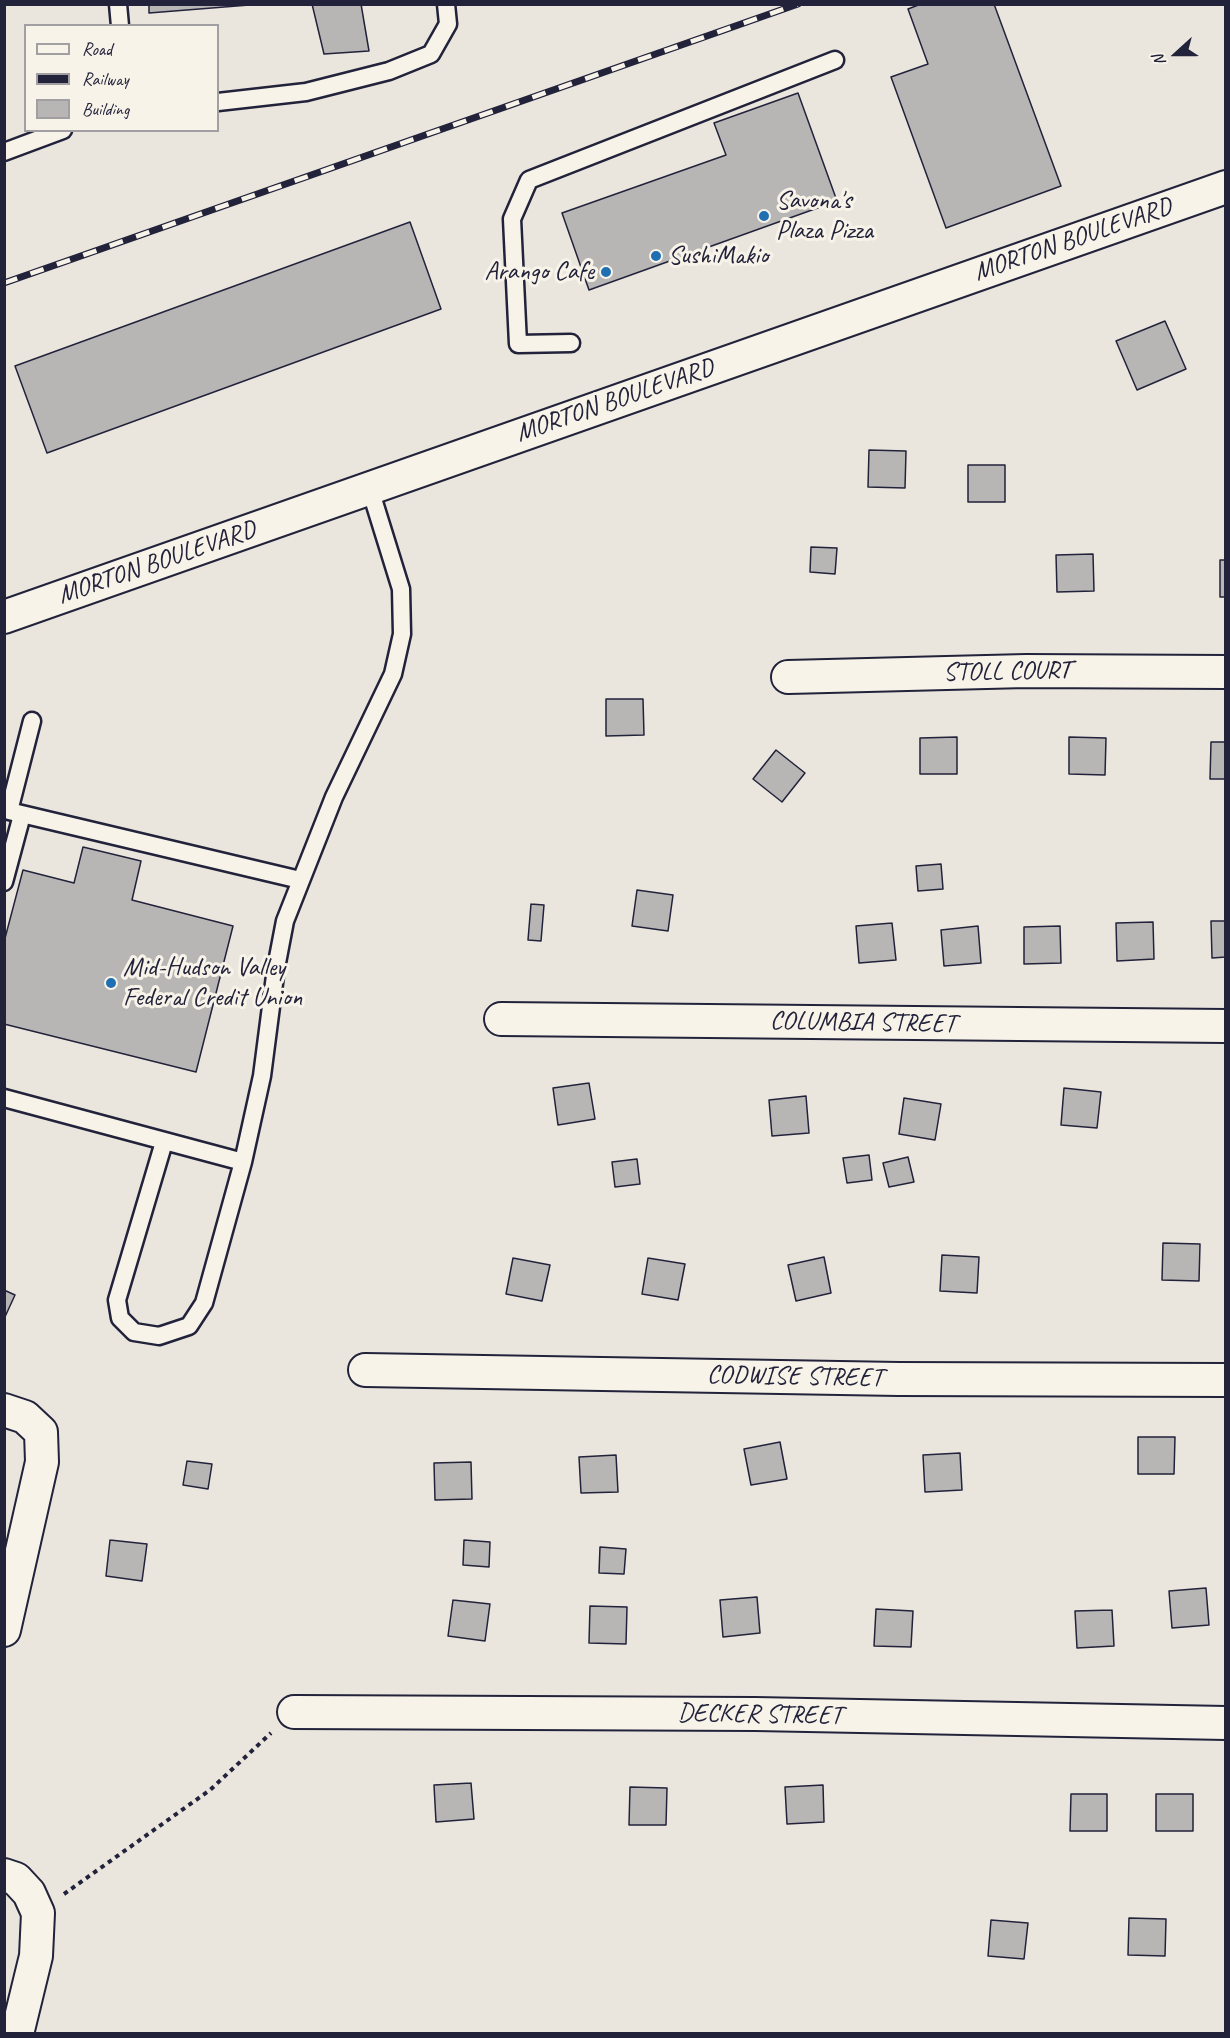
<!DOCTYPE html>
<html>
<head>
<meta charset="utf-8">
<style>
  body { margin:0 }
  #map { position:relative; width:1230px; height:2038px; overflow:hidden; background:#eae6de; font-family:Caveat,sans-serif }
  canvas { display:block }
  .frame { position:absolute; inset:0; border:6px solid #22223b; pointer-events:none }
  .legend { position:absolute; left:24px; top:24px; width:195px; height:108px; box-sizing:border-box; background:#f7f3e8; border:2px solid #a29fa3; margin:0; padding:8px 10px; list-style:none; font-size:18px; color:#22223b }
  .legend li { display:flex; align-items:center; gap:12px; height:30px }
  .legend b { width:30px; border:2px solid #a29fa3 }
  .north { position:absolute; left:1146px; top:24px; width:60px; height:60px; -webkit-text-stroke:4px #f7f3e8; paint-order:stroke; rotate:249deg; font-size:16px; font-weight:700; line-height:24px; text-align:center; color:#22223b }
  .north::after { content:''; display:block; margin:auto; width:21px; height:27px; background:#22223b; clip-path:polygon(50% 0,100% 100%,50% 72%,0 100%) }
</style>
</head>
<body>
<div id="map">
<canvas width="1230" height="2038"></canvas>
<div class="frame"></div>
<ul class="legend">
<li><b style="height:8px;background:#f7f3e8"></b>Road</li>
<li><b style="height:8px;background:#22223b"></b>Railway</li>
<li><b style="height:16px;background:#b8b6b5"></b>Building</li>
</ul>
<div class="north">N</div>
</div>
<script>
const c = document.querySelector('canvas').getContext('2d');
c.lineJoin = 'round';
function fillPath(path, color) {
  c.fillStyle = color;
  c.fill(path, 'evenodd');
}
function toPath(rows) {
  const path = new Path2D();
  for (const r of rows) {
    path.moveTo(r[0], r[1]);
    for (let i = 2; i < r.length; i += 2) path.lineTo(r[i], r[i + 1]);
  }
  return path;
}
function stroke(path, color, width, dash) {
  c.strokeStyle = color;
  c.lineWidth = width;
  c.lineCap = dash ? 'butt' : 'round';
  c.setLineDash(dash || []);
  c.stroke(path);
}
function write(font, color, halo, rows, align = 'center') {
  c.font = font + ' Caveat,sans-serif';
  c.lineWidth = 6;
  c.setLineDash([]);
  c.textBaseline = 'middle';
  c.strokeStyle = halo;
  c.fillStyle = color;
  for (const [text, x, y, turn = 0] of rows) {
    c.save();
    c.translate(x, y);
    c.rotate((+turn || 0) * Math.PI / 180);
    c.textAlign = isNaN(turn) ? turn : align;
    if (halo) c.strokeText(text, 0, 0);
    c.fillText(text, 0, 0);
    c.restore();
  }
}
const building = toPath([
  [149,4,262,4,149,13,149,4],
  [312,4,361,4,369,51,324,54,312,4],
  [921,4,994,4,1061,186,946,228,891,77,928,64,908,9,921,4],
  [798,93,837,201,589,290,562,213,726,155,714,123,798,93],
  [410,222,441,309,47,453,15,366,410,222],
  [1165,321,1186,369,1137,390,1116,341,1165,321],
  [869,450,906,451,905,488,868,487,869,450],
  [968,465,1005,465,1005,502,968,502,968,465],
  [811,547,837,548,835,574,810,572,811,547],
  [1093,554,1094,591,1057,592,1056,555,1093,554],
  [1220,560,1226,560,1226,597,1220,597,1220,560],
  [606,699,643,699,644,735,606,736,606,699],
  [957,737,957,774,920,774,920,738,957,737],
  [1069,737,1106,738,1105,775,1069,774,1069,737],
  [1211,742,1226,742,1226,779,1210,779,1211,742],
  [776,750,805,773,782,802,753,779,776,750],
  [83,847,141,861,132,900,233,926,196,1072,4,1024,4,942,23,870,74,883,83,847],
  [941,864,943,889,918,891,916,866,941,864],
  [637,890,673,895,668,931,632,926,637,890],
  [531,904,544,905,541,941,528,940,531,904],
  [1211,921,1226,921,1226,957,1212,958,1211,921],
  [1153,922,1154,959,1117,961,1116,923,1153,922],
  [892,923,896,960,859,963,856,926,892,923],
  [978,926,981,963,944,966,941,930,978,926],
  [1060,926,1061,963,1024,964,1024,927,1060,926],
  [589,1083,595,1119,558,1125,553,1088,589,1083],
  [1064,1088,1101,1092,1097,1128,1061,1125,1064,1088],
  [806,1096,809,1133,772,1136,769,1100,806,1096],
  [904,1098,941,1104,935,1140,899,1134,904,1098],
  [869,1155,872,1180,847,1183,843,1158,869,1155],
  [908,1157,914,1182,889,1187,883,1163,908,1157],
  [637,1159,640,1184,615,1187,612,1162,637,1159],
  [1163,1243,1200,1244,1199,1281,1162,1280,1163,1243],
  [942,1255,979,1257,977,1293,940,1291,942,1255],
  [824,1257,831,1293,796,1301,788,1265,824,1257],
  [513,1258,550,1265,542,1301,506,1294,513,1258],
  [648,1258,685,1264,678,1300,642,1294,648,1258],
  [4,1290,15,1295,4,1319,4,1290],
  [1138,1437,1175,1437,1174,1474,1138,1474,1138,1437],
  [780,1442,787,1479,751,1485,744,1449,780,1442],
  [960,1453,962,1490,925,1492,923,1455,960,1453],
  [616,1455,618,1492,581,1493,579,1457,616,1455],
  [187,1461,212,1464,208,1489,183,1485,187,1461],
  [471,1462,472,1499,435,1500,434,1463,471,1462],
  [110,1540,147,1544,142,1581,106,1576,110,1540],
  [464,1540,490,1542,489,1567,463,1565,464,1540],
  [600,1547,626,1549,624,1574,599,1573,600,1547],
  [1206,1588,1209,1625,1172,1628,1169,1591,1206,1588],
  [757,1597,760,1633,723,1637,720,1600,757,1597],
  [453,1600,490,1604,485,1641,448,1636,453,1600],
  [590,1606,627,1607,626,1644,589,1643,590,1606],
  [876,1609,913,1611,911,1647,874,1646,876,1609],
  [1112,1610,1114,1646,1077,1648,1075,1611,1112,1610],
  [471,1783,474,1819,436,1822,434,1785,471,1783],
  [823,1785,824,1822,787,1824,785,1787,823,1785],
  [630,1787,667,1788,666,1825,629,1825,630,1787],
  [1071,1794,1107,1794,1107,1831,1070,1831,1071,1794],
  [1156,1794,1193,1794,1193,1831,1156,1831,1156,1794],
  [1129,1918,1166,1919,1165,1956,1128,1955,1129,1918],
  [991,1920,1028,1923,1024,1959,988,1956,991,1920]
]);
fillPath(building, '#b8b6b5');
stroke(building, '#22223b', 1.5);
const service = toPath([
  [118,4,120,26],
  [218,102,306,92,389,71,431,54,448,24,446,4],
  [4,152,63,130],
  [571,343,518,344,512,219,529,180,835,60],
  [32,721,9,811,300,880],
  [4,882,22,815],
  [4,1098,243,1162],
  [164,1142,117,1300,120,1318,134,1332,159,1336,189,1326,204,1303,243,1162,262,1076,276,968,285,921,334,797,393,674,402,634,401,589,370,489]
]);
const minor = toPath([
  [4,617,1226,187],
  [788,677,1026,671,1226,672],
  [501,1019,1226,1026],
  [365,1370,899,1379,1226,1380],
  [4,1410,25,1417,41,1432,42,1462,4,1630],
  [294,1712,755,1714,1226,1723],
  [4,1875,16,1879,29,1893,38,1913,36,1956,17,2034]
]);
stroke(service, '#22223b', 21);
stroke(minor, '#22223b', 36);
stroke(toPath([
  [64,1894,210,1790,271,1733]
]), '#22223b', 4, [4.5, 4.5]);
stroke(service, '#f7f3e8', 16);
stroke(minor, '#f7f3e8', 32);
const rail = toPath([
  [4,283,798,4]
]);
stroke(rail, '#22223b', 7);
stroke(rail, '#f7f3e8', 4.5, [14]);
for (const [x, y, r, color] of [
  [764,216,6,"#1f6fb2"],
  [656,256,6,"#1f6fb2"],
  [606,272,6,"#1f6fb2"],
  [111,983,6,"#1f6fb2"]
]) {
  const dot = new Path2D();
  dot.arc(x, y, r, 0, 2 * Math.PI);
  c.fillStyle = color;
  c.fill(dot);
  stroke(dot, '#f7f3e8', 2);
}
write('26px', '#22223b', '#f7f3e8', [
  ["Savona's",776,201],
  ["Plaza Pizza",776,231],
  ["SushiMakio",668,256],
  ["Arango Cafe",594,272,"right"],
  ["Mid-Hudson Valley",123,968],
  ["Federal Credit Union",123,998]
], 'left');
write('26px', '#22223b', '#f7f3e8', [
  ["MORTON BOULEVARD",1073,240,-19],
  ["MORTON BOULEVARD",615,401,-19],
  ["MORTON BOULEVARD",157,563,-19],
  ["STOLL COURT",1007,672,-1],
  ["COLUMBIA STREET",863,1023,1],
  ["CODWISE STREET",795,1377,1],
  ["DECKER STREET",760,1715,1]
]);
</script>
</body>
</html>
